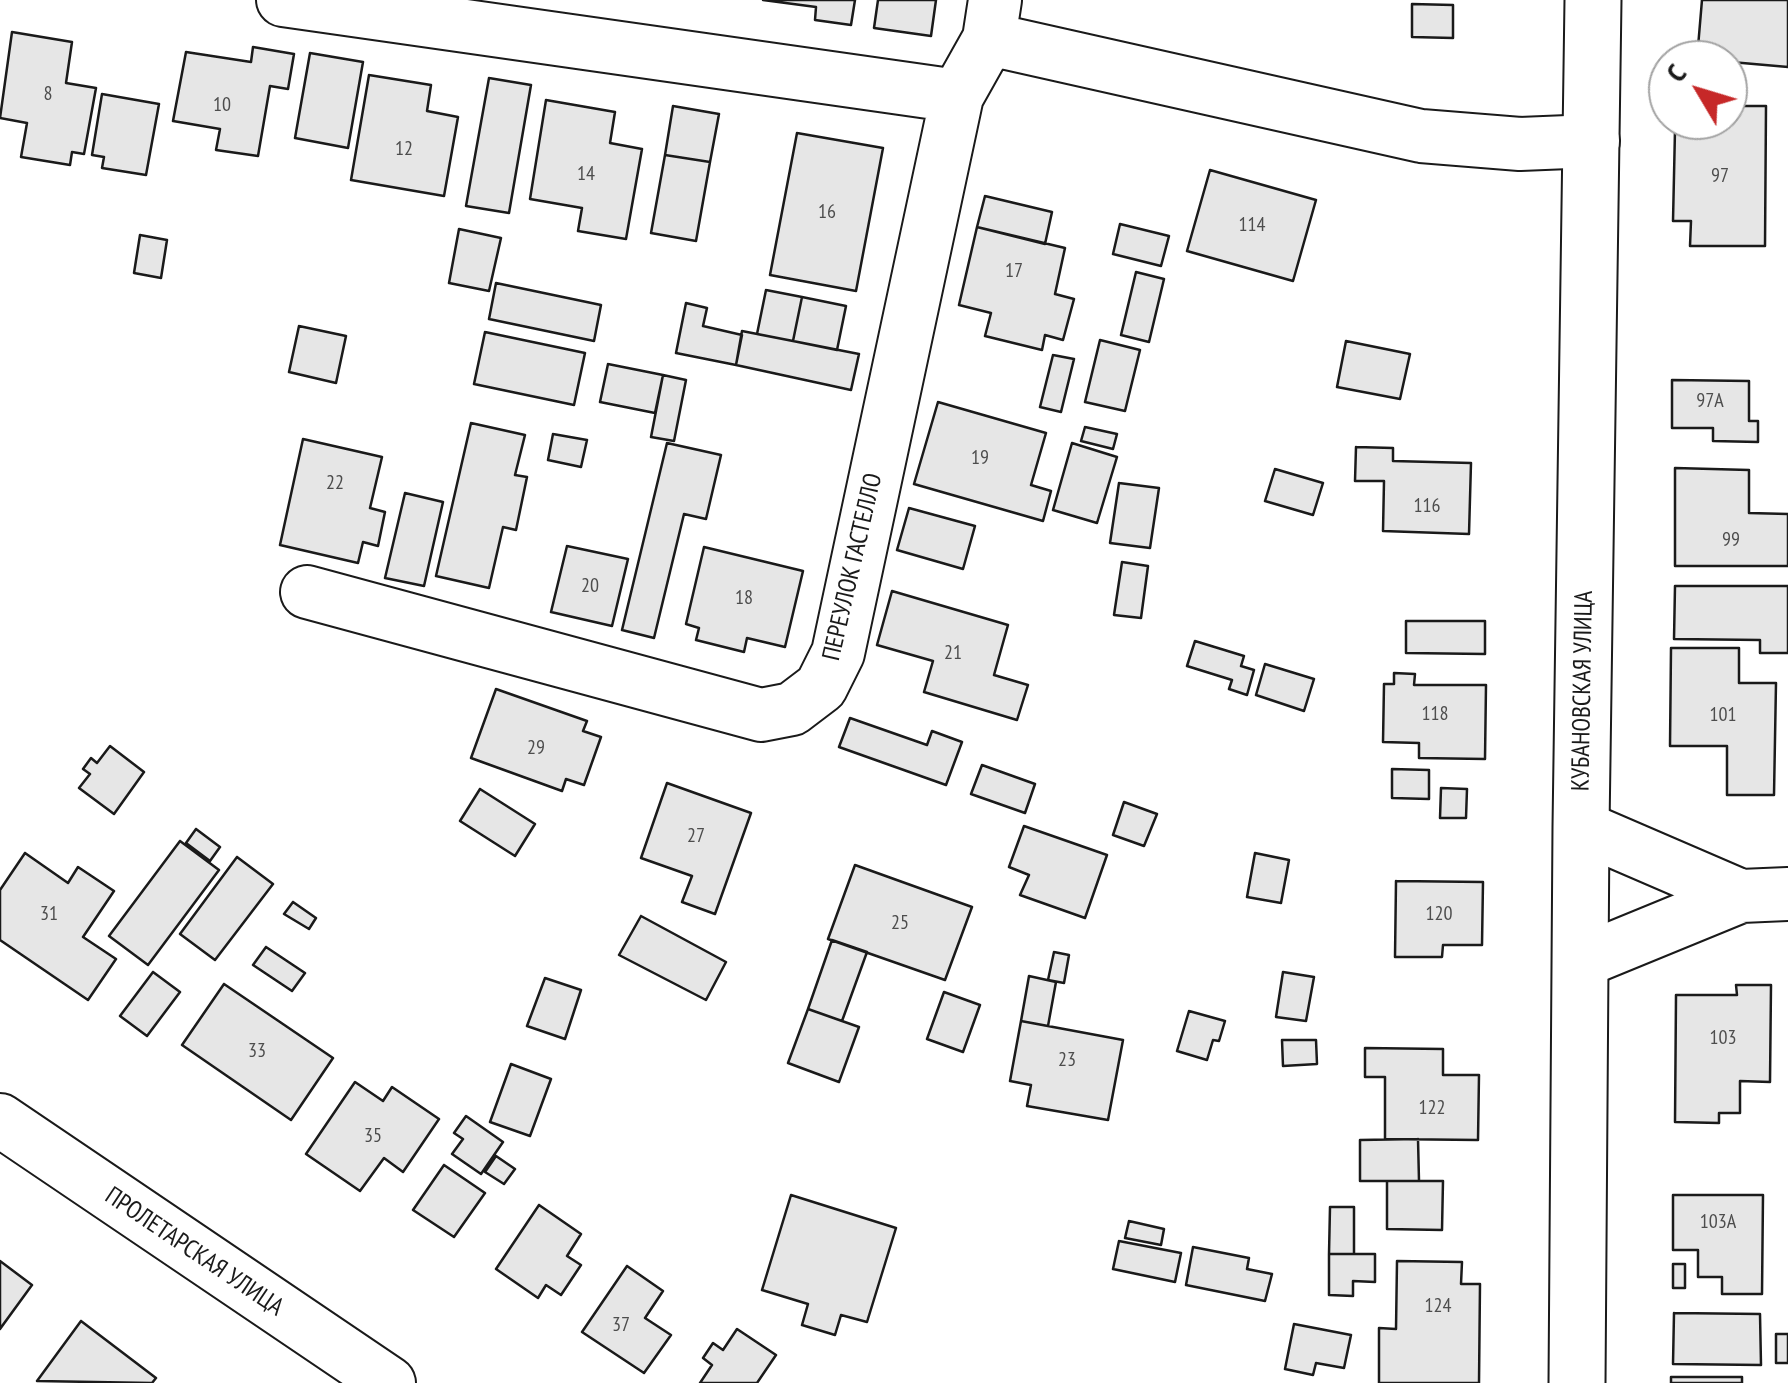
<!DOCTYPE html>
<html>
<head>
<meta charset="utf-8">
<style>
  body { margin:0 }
  #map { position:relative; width:1788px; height:1383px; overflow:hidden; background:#fff; font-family:"PT Sans Narrow",sans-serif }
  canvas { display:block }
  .north { position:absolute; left:1648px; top:40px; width:100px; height:100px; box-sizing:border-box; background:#fff; border:2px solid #a3a3a3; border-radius:50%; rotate:308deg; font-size:28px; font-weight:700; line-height:40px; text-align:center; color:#1a1a1a }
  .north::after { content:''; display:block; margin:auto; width:35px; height:45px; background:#c62828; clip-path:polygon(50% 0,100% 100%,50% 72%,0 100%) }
</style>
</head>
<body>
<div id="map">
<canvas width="1788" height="1383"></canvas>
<div class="north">С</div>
</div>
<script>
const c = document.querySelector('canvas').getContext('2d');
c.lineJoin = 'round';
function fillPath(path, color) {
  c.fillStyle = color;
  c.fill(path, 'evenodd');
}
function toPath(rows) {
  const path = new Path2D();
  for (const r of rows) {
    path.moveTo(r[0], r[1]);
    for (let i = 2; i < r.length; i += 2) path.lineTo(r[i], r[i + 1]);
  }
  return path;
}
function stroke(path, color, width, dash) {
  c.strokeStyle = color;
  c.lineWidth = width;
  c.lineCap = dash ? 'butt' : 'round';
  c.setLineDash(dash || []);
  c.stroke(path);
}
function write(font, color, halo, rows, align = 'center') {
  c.font = font + ' "PT Sans Narrow",sans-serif';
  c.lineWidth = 8;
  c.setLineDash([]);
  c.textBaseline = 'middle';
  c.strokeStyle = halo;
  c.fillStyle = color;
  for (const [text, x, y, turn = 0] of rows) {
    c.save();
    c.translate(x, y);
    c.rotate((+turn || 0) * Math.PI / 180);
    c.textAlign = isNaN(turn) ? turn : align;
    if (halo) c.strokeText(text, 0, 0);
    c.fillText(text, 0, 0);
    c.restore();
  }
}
const building = toPath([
  [763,0,855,0,851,25,815,20,816,7,763,0],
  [878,0,936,0,931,36,874,28,878,0],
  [1702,0,1788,0,1788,67,1697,59,1702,0],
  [1412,4,1453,5,1453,38,1412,37,1412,4],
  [12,32,72,42,66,83,96,88,84,154,72,152,70,165,21,157,27,123,0,118,12,32],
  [253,47,294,54,288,89,270,86,258,156,216,150,220,129,173,121,186,52,251,62,253,47],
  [310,53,363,62,348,148,295,138,310,53],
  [369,75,431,85,427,111,458,117,444,196,351,180,369,75],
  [489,78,531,85,509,213,466,206,489,78],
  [102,94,159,104,146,175,102,168,104,157,92,155,102,94],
  [546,100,615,112,610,143,642,149,626,239,578,231,582,208,530,199,546,100],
  [673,106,719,114,710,162,665,155,673,106],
  [1728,106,1766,106,1765,246,1690,246,1691,221,1673,221,1675,130,1685,130,1685,120,1728,120,1728,106],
  [797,133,883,148,856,291,770,275,797,133],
  [665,155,710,162,696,241,651,233,665,155],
  [1210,170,1316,200,1293,281,1187,251,1210,170],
  [985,196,1052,212,1045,244,977,227,985,196],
  [1120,224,1169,236,1161,266,1113,254,1120,224],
  [977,227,1065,248,1055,294,1074,299,1063,340,1045,335,1042,350,985,336,991,313,959,305,977,227],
  [459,229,501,238,489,291,449,283,459,229],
  [140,235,167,240,161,278,134,273,140,235],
  [1136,272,1164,279,1149,342,1121,335,1136,272],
  [496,283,601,305,594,341,489,319,496,283],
  [766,290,802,297,793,341,757,334,766,290],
  [802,297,846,306,837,350,793,341,802,297],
  [686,303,707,308,703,326,742,335,736,365,676,353,686,303],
  [299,326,346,336,336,383,289,372,299,326],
  [742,331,859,354,851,390,736,365,742,331],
  [485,332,585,353,574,405,474,384,485,332],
  [1100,340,1140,350,1125,411,1085,402,1100,340],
  [1346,341,1410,354,1400,399,1337,387,1346,341],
  [1053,355,1074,359,1061,412,1040,407,1053,355],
  [608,364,663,375,655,413,600,402,608,364],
  [663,375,686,380,674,441,651,437,663,375],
  [1672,380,1749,381,1749,421,1758,421,1758,442,1713,441,1713,428,1672,428,1672,380],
  [938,402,1046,433,1031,485,1051,491,1043,521,914,484,938,402],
  [471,423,525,435,515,475,527,477,516,530,503,527,489,588,436,576,471,423],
  [1085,427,1117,434,1113,449,1081,441,1085,427],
  [553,434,587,440,581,467,548,460,553,434],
  [303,439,382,457,370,508,385,512,378,546,363,542,358,563,280,545,303,439],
  [667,443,721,455,706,519,684,514,654,638,622,630,667,443],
  [1072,443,1117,457,1097,523,1053,510,1072,443],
  [1356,447,1393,448,1393,461,1471,463,1469,534,1383,531,1384,481,1355,481,1356,447],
  [1675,468,1749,470,1749,513,1788,514,1788,566,1675,566,1675,468],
  [1275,469,1323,483,1313,515,1265,501,1275,469],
  [1119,483,1159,488,1150,548,1110,543,1119,483],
  [405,493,443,502,424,586,385,578,405,493],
  [909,508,975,526,963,569,897,550,909,508],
  [567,546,628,559,612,626,551,612,567,546],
  [704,547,803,571,785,647,747,638,744,652,696,640,699,628,686,624,704,547],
  [1122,562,1148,566,1141,618,1114,615,1122,562],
  [1675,586,1788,586,1788,653,1760,653,1760,640,1674,639,1675,586],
  [892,591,1008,625,994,675,1028,685,1017,720,924,692,933,661,877,645,892,591],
  [1406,621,1485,621,1485,654,1406,653,1406,621],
  [1195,641,1244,656,1241,666,1254,670,1247,695,1229,689,1232,680,1187,666,1195,641],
  [1671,648,1739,648,1739,683,1776,683,1774,795,1727,795,1727,746,1670,746,1671,648],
  [1265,664,1314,679,1304,711,1256,695,1265,664],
  [1394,673,1415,674,1414,685,1486,685,1485,759,1419,758,1419,743,1383,742,1384,684,1394,684,1394,673],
  [496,689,587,721,583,731,601,737,584,785,566,779,562,791,471,758,496,689],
  [850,718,927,745,932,731,962,742,946,785,839,747,850,718],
  [110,746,144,772,114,814,79,788,90,774,83,769,91,758,97,763,110,746],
  [982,765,1035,784,1025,813,971,794,982,765],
  [1392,769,1429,770,1429,799,1392,798,1392,769],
  [667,783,751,813,715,914,682,902,692,876,641,858,667,783],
  [1441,788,1467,789,1466,818,1440,818,1441,788],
  [480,789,535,824,515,856,460,821,480,789],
  [1124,802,1157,814,1144,846,1113,835,1124,802],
  [1024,826,1107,855,1085,918,1020,895,1029,875,1009,867,1024,826],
  [196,829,220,847,210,861,186,843,196,829],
  [180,841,219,870,148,965,109,936,180,841],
  [25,853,68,883,78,867,114,891,83,937,116,959,88,1000,0,940,0,890,25,853],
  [1255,853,1289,860,1281,903,1247,897,1255,853],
  [237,857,273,884,215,960,180,934,237,857],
  [855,865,972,907,945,980,828,939,855,865],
  [1396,881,1483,882,1482,945,1443,945,1442,957,1395,957,1396,881],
  [293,902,316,918,309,929,284,914,293,902],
  [641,916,726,962,706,1000,619,955,641,916],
  [832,940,867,952,842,1021,808,1009,832,940],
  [266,947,305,973,292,991,253,965,266,947],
  [1054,952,1069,955,1064,983,1048,980,1054,952],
  [153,972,180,992,147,1036,120,1016,153,972],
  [1283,972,1314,977,1306,1021,1276,1017,1283,972],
  [1029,976,1056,982,1048,1026,1021,1021,1029,976],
  [545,978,581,990,565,1039,527,1026,545,978],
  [224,984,333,1058,291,1120,182,1045,224,984],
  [1736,985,1771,985,1770,1082,1740,1081,1740,1113,1719,1113,1719,1123,1675,1122,1676,995,1737,995,1736,985],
  [944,992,980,1005,963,1052,927,1039,944,992],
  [808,1009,859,1027,839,1082,788,1063,808,1009],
  [1189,1011,1225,1021,1219,1041,1213,1040,1207,1060,1177,1051,1189,1011],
  [1021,1021,1123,1040,1108,1120,1027,1106,1031,1085,1010,1081,1021,1021],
  [1282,1040,1316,1040,1317,1064,1283,1066,1282,1040],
  [1365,1048,1443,1049,1443,1075,1479,1075,1478,1140,1385,1139,1385,1077,1365,1077,1365,1048],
  [511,1064,551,1079,530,1136,490,1122,511,1064],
  [355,1082,383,1101,392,1087,439,1119,403,1172,384,1158,360,1191,306,1154,355,1082],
  [466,1116,503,1142,481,1174,452,1154,463,1139,454,1133,466,1116],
  [1418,1139,1419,1181,1360,1181,1360,1140,1418,1139],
  [496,1156,515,1169,504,1184,485,1172,496,1156],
  [444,1165,485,1193,454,1237,413,1210,444,1165],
  [1387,1181,1443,1181,1442,1230,1387,1229,1387,1181],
  [791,1195,896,1228,867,1322,841,1315,835,1335,802,1325,808,1304,762,1290,791,1195],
  [1673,1195,1763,1195,1762,1294,1722,1294,1722,1277,1698,1277,1698,1250,1673,1250,1673,1195],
  [539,1205,581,1234,567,1256,581,1265,561,1295,546,1285,538,1298,496,1269,539,1205],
  [1330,1207,1354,1207,1354,1254,1329,1254,1330,1207],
  [1129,1221,1164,1229,1161,1245,1125,1238,1129,1221],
  [1119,1241,1181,1253,1175,1282,1113,1269,1119,1241],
  [1193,1247,1249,1258,1247,1269,1272,1274,1265,1301,1186,1285,1193,1247],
  [1329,1254,1375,1254,1375,1282,1353,1281,1353,1296,1329,1295,1329,1254],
  [0,1261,32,1285,0,1329,0,1261],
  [1397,1261,1462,1262,1461,1284,1480,1284,1479,1383,1379,1383,1379,1328,1396,1329,1397,1261],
  [1673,1264,1685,1264,1685,1288,1673,1288,1673,1264],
  [627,1266,663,1291,645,1318,671,1335,644,1373,582,1332,627,1266],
  [1674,1313,1760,1314,1761,1365,1673,1364,1674,1313],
  [81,1321,156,1378,152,1383,37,1381,81,1321],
  [1294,1324,1351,1335,1344,1368,1316,1363,1313,1375,1285,1369,1294,1324],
  [737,1329,776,1355,757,1383,700,1383,712,1365,703,1358,713,1343,723,1350,737,1329],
  [1776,1334,1788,1334,1788,1363,1776,1363,1776,1334],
  [1671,1377,1742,1377,1742,1383,1671,1383,1671,1377]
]);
fillPath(building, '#e6e6e6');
stroke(building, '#1a1a1a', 2.5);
const minor = toPath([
  [283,0,957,96],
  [989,39,1421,136,1520,144,1593,141],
  [307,592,761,715,792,709,821,687,838,653,957,96,989,39,995,0],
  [1581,827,1741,896,1788,894],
  [1580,962,1741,896],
  [0,1120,389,1383]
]);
const tertiary = toPath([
  [1577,1383,1581,827,1593,0]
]);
stroke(minor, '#1a1a1a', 56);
stroke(tertiary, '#1a1a1a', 59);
stroke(minor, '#fff', 52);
stroke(tertiary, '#fff', 55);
write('20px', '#4d4d4d', null, [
  ["8",48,94],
  ["10",222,105],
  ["12",404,149],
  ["14",586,174],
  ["97",1720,176],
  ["16",827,212],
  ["114",1252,225],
  ["17",1014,271],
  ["97А",1710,401],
  ["19",980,458],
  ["22",335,483],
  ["116",1427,506],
  ["99",1731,540],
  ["20",590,586],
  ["18",744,598],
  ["21",953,653],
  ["118",1435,714],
  ["101",1723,715],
  ["29",536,748],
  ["27",696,836],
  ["31",49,914],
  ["120",1439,914],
  ["25",900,923],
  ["103",1723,1038],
  ["33",257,1051],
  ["23",1067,1060],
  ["122",1432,1108],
  ["35",373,1136],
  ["103А",1718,1222],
  ["124",1438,1306],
  ["37",621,1325]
]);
write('25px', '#1a1a1a', '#fff', [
  ["ПЕРЕУЛОК ГАСТЕЛЛО",853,567,-77],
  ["КУБАНОВСКАЯ УЛИЦА",1583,691,-89],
  ["ПРОЛЕТАРСКАЯ УЛИЦА",194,1252,34]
]);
</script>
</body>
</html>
